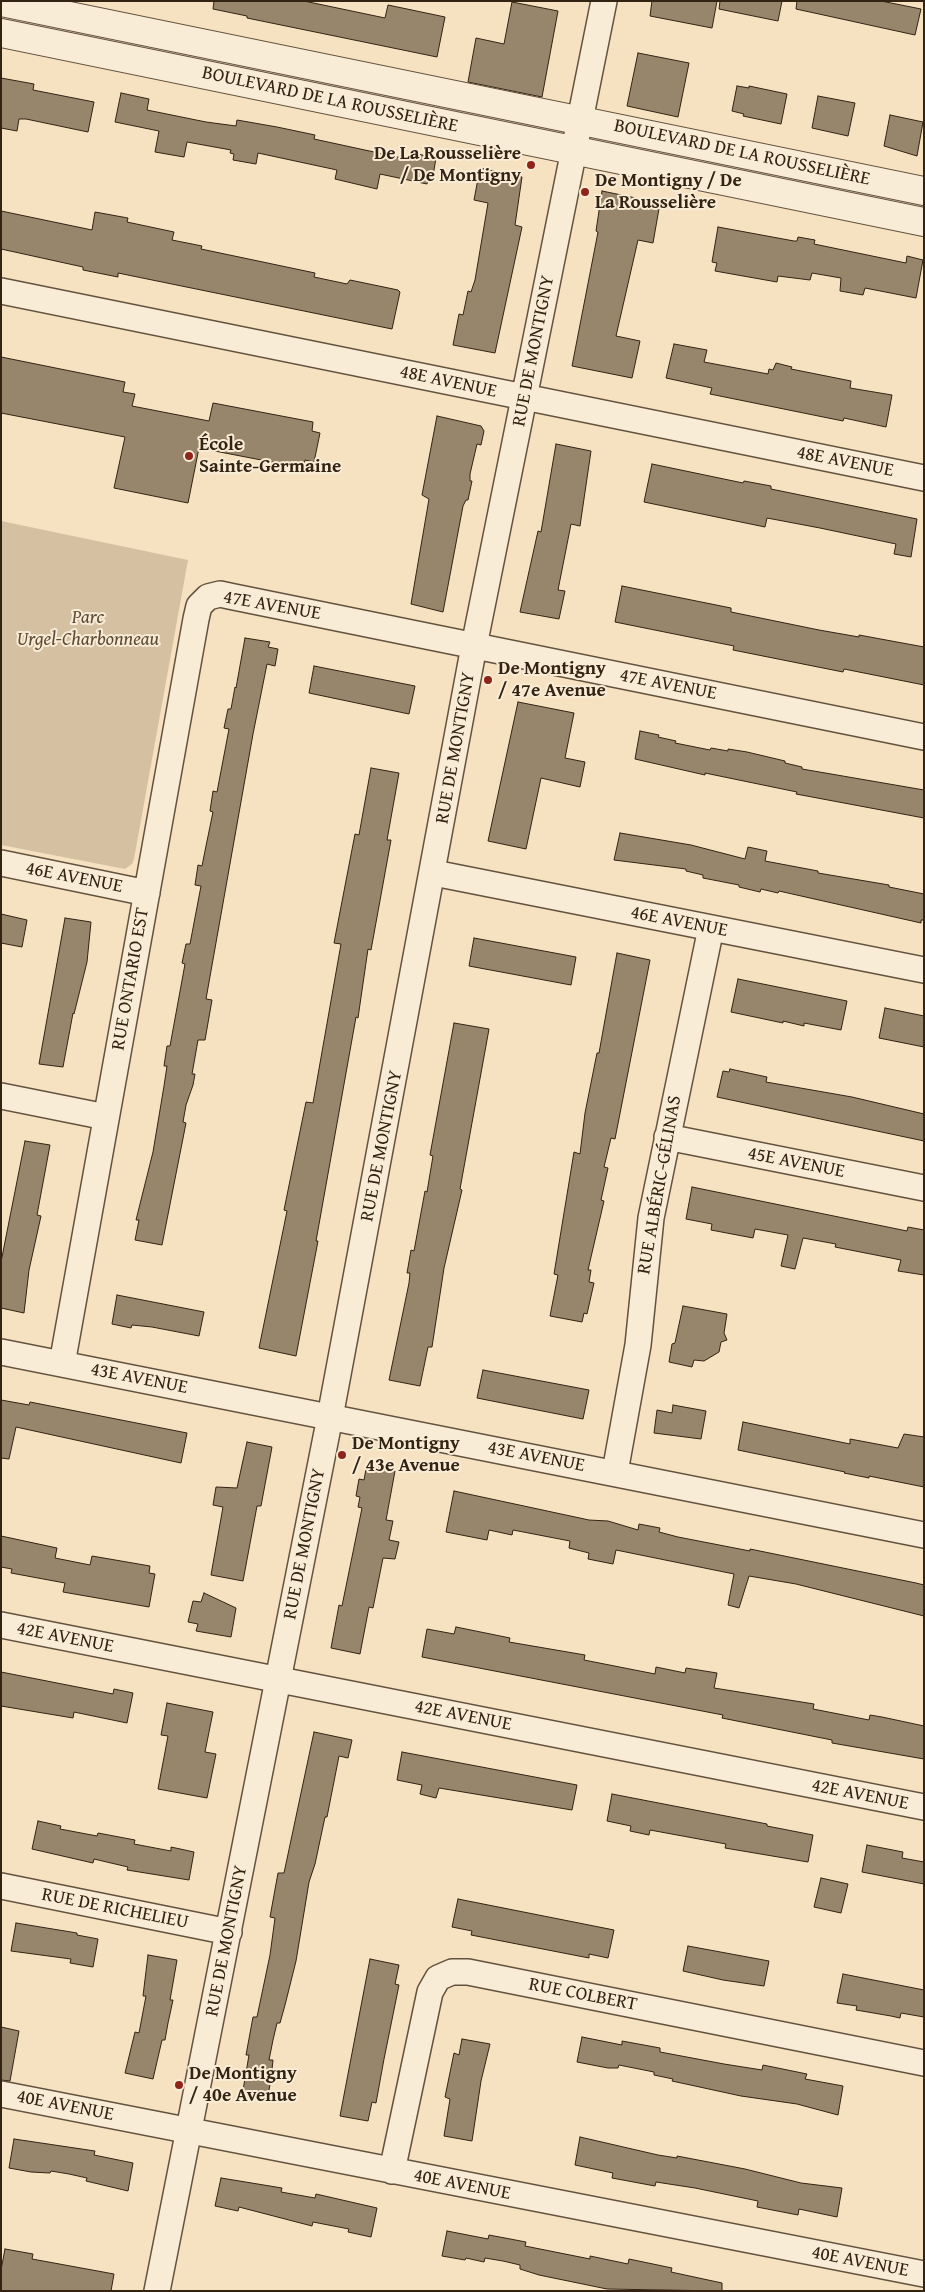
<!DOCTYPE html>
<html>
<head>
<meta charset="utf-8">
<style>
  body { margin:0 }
  #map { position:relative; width:925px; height:2292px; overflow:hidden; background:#f6e1c0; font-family:"Gentium Book Plus",serif }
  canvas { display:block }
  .frame { position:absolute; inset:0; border:2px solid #322312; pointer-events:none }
</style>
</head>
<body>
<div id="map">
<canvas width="925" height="2292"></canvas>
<div class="frame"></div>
</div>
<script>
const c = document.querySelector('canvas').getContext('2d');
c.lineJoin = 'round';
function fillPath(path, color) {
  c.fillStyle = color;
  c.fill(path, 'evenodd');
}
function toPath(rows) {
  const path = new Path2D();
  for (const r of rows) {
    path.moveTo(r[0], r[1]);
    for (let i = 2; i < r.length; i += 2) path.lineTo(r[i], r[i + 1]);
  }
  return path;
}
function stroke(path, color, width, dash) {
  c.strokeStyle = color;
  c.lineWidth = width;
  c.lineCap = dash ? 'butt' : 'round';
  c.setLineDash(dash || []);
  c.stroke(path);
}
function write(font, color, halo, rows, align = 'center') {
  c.font = font + ' "Gentium Book Plus",serif';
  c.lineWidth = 4;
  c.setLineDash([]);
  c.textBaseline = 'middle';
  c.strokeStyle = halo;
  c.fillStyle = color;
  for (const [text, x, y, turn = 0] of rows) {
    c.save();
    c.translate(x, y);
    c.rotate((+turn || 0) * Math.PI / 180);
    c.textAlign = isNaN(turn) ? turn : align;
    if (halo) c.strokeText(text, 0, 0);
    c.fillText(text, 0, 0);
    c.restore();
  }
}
fillPath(toPath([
  [1,521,188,560,134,859,132,864,125,869,1,845]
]), '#d5c1a2');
const building = toPath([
  [214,1,304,1,385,18,388,5,445,17,437,57,247,18,247,16,213,9,214,1],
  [652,1,717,1,712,28,650,16,652,1],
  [720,1,782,1,778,21,719,9,720,1],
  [797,1,881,1,921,9,915,35,796,9,797,1],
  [512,2,558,11,542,97,468,82,476,38,504,44,512,2],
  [638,53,689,63,678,117,627,106,638,53],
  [1,78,34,84,33,90,94,102,88,132,26,119,19,119,17,131,1,128,1,78],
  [737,86,749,88,749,86,787,94,781,124,743,116,744,114,732,111,737,86],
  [121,93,149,99,147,110,206,122,236,126,237,120,277,127,315,135,314,139,411,160,413,153,436,158,432,182,428,181,427,184,380,174,377,189,335,179,337,170,258,153,256,164,233,160,234,154,230,153,231,150,187,142,184,157,155,152,159,131,115,122,121,93],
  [818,96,855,103,848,136,812,128,818,96],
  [890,115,923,122,917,156,884,146,890,115],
  [480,168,522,177,515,225,522,227,495,353,453,345,459,314,463,315,468,291,471,292,475,280,488,203,474,200,480,168],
  [602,191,660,203,653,243,638,240,616,336,640,341,632,378,572,366,598,232,596,231,602,191],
  [1,211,92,230,95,212,128,218,127,222,174,232,172,240,202,246,201,249,315,273,314,277,347,284,350,280,398,290,400,292,392,329,118,273,118,277,83,270,83,267,1,249,1,211],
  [718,227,794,241,797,241,798,237,815,240,814,244,906,263,907,256,923,260,916,298,865,288,863,295,840,291,841,278,812,273,810,280,778,276,777,282,715,271,717,263,712,262,718,227],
  [674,344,707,350,704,362,768,374,769,369,773,370,776,363,792,367,791,369,851,381,850,388,892,395,886,427,844,418,843,421,710,394,712,388,666,378,674,344],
  [1,357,125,382,123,392,135,394,132,406,209,421,213,403,313,422,312,431,320,433,314,462,305,460,303,468,199,448,188,503,114,488,125,437,1,413,1,357],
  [437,416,481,426,484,431,481,445,477,444,470,474,470,481,472,481,468,500,466,500,463,506,443,612,411,604,429,499,422,495,437,416],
  [556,444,591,451,580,526,571,524,558,590,565,591,559,619,520,612,538,531,541,532,556,444],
  [652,464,743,483,744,481,771,486,771,489,917,519,911,557,894,554,896,544,820,528,767,518,765,527,644,502,652,464],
  [622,586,731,608,731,612,819,630,859,637,859,635,924,647,924,685,844,669,843,672,733,650,734,646,615,622,622,586],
  [245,638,270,642,268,647,278,649,275,666,267,664,253,734,206,999,212,1000,205,1040,198,1040,192,1074,195,1074,193,1085,186,1105,183,1122,186,1123,162,1245,135,1240,139,1220,136,1220,153,1152,164,1086,167,1066,164,1066,167,1046,170,1046,185,964,182,963,186,944,190,944,201,886,195,885,198,865,202,866,206,846,213,812,210,811,213,791,217,792,229,729,224,728,228,709,231,709,235,687,236,688,245,638],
  [314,666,415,686,409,714,309,693,314,666],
  [518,702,574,713,565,758,585,762,580,787,541,778,526,849,488,841,518,702],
  [640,731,659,735,658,737,676,741,675,743,710,750,711,748,728,751,728,749,747,752,785,761,785,763,802,767,802,769,924,790,924,818,796,794,797,792,705,773,705,775,635,759,640,731],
  [371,768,399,773,387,840,391,840,371,950,368,949,358,1018,356,1017,316,1241,318,1241,296,1356,259,1348,287,1211,284,1210,306,1102,313,1103,341,944,334,943,355,834,359,835,371,768],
  [620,833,691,845,745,859,748,847,767,851,765,861,818,871,818,873,889,885,889,887,924,894,924,920,921,920,921,923,779,891,778,893,761,889,760,892,739,887,739,885,703,878,703,875,686,871,686,869,614,860,620,833],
  [1,914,27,920,22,947,1,943,1,914],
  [65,918,91,922,87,962,74,1014,73,1013,63,1067,39,1064,65,918],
  [474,938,576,957,571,985,469,966,474,938],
  [617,953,650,960,615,1139,611,1138,604,1167,608,1168,601,1200,604,1201,588,1270,591,1270,589,1282,594,1283,587,1314,584,1313,582,1322,550,1316,558,1275,554,1274,574,1152,580,1154,585,1113,597,1053,599,1053,617,953],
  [738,979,847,1001,841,1030,804,1023,804,1026,783,1021,783,1023,731,1012,738,979],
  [885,1008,924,1016,924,1047,879,1038,885,1008],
  [454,1023,489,1029,460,1189,462,1190,444,1268,432,1347,428,1347,420,1386,389,1380,409,1283,410,1273,407,1273,411,1250,414,1251,425,1191,427,1192,433,1156,430,1155,454,1023],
  [730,1069,767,1077,766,1082,852,1097,924,1114,924,1141,717,1097,723,1071,729,1072,730,1069],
  [25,1141,50,1145,37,1215,41,1216,29,1270,24,1313,1,1308,1,1262,25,1141],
  [692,1187,907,1231,908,1227,924,1230,924,1275,898,1271,901,1260,835,1247,836,1244,803,1238,795,1269,781,1266,788,1235,755,1229,753,1238,711,1230,712,1224,686,1219,692,1187],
  [117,1295,204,1312,199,1336,152,1327,132,1325,131,1328,112,1324,117,1295],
  [683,1306,727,1314,724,1333,727,1340,721,1342,719,1352,704,1361,694,1360,692,1367,669,1362,672,1344,675,1343,683,1306],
  [483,1370,589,1390,583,1419,477,1398,483,1370],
  [1,1400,29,1405,30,1402,187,1433,181,1463,16,1427,9,1459,1,1458,1,1400],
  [673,1405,706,1411,701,1439,654,1433,657,1410,672,1413,673,1405],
  [743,1422,850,1444,850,1439,898,1448,904,1434,924,1437,924,1487,869,1476,869,1478,844,1473,845,1472,738,1450,743,1422],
  [247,1442,272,1447,261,1506,257,1506,243,1581,211,1575,223,1507,213,1505,216,1487,237,1488,247,1442],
  [375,1467,395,1471,386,1520,393,1521,389,1540,399,1542,395,1559,383,1558,373,1608,369,1607,360,1654,331,1648,339,1605,342,1606,362,1508,358,1507,360,1497,356,1496,359,1479,364,1480,366,1469,374,1471,375,1467],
  [454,1491,589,1520,608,1521,638,1530,639,1524,660,1528,659,1532,678,1537,750,1551,750,1549,916,1583,924,1585,924,1616,796,1584,749,1576,739,1608,728,1605,734,1574,616,1550,613,1564,588,1559,589,1553,569,1548,570,1541,513,1530,512,1535,489,1530,487,1540,446,1532,454,1491],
  [1,1536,57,1548,55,1558,90,1565,92,1556,150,1566,149,1573,155,1574,149,1607,63,1592,65,1583,11,1573,12,1569,1,1567,1,1536],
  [204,1593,236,1608,231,1637,196,1631,198,1624,188,1622,193,1601,201,1602,204,1593],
  [456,1627,510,1638,509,1642,585,1655,584,1660,655,1674,656,1667,685,1673,686,1668,717,1673,714,1688,814,1704,813,1709,869,1720,870,1715,882,1717,924,1726,924,1759,832,1743,832,1740,722,1718,723,1715,422,1657,427,1629,454,1634,456,1627],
  [1,1672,113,1694,114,1689,133,1693,127,1723,74,1712,73,1718,1,1706,1,1672],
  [167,1703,213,1712,205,1752,216,1754,207,1798,158,1789,168,1736,161,1735,167,1703],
  [314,1732,352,1740,348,1758,339,1756,327,1817,325,1817,315,1864,309,1882,296,1961,285,2005,280,2023,277,2023,273,2040,269,2060,273,2060,271,2079,267,2101,242,2096,249,2055,246,2055,253,2017,257,2017,270,1955,275,1918,270,1917,278,1873,284,1873,314,1732],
  [402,1752,577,1785,572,1810,439,1788,436,1798,420,1794,422,1785,397,1780,402,1752],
  [612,1794,767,1824,767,1826,813,1835,808,1862,725,1848,726,1844,650,1830,649,1835,630,1831,631,1826,607,1821,612,1794],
  [38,1821,61,1826,60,1829,97,1836,98,1833,135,1840,134,1844,171,1851,171,1847,194,1852,189,1880,127,1870,128,1867,94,1859,93,1863,32,1849,38,1821],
  [867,1845,903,1852,902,1858,924,1862,924,1884,862,1872,867,1845],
  [821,1878,848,1884,841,1913,814,1907,821,1878],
  [458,1899,614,1930,608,1958,589,1954,589,1958,471,1935,472,1931,452,1927,458,1899],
  [16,1923,77,1933,77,1935,98,1939,93,1967,70,1963,71,1959,11,1951,16,1923],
  [688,1946,769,1961,764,1986,723,1980,683,1971,688,1946],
  [148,1955,177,1960,170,2000,173,2000,168,2023,165,2040,162,2040,153,2079,125,2073,135,2032,139,2033,146,1996,143,1996,148,1955],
  [370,1959,399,1965,395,1984,399,1985,384,2059,376,2103,372,2102,368,2121,340,2116,370,1959],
  [843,1974,924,1990,924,2017,901,2013,900,2018,891,2016,856,2010,857,2006,837,2003,843,1974],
  [1,2027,19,2031,10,2081,1,2080,1,2027],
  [582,2037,622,2045,622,2041,660,2048,660,2052,724,2064,762,2070,763,2065,807,2074,805,2079,843,2086,838,2115,797,2104,741,2096,672,2081,673,2079,654,2075,654,2072,619,2065,618,2068,608,2068,577,2062,582,2037],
  [462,2039,490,2044,481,2081,472,2141,444,2136,450,2099,445,2097,454,2053,459,2055,462,2039],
  [580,2137,658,2155,677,2158,677,2156,745,2169,801,2183,842,2188,837,2217,799,2209,798,2215,757,2207,758,2201,695,2188,656,2182,655,2186,612,2178,613,2173,575,2165,580,2137],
  [14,2139,95,2151,94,2155,133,2163,128,2191,86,2181,87,2178,69,2174,51,2171,50,2173,31,2172,9,2168,14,2139],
  [221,2178,282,2188,281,2192,315,2198,316,2194,377,2208,371,2237,348,2232,349,2229,313,2222,312,2226,239,2207,238,2211,215,2206,221,2178],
  [447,2231,488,2239,489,2235,526,2242,525,2246,590,2259,590,2256,628,2264,629,2259,672,2268,671,2272,722,2283,722,2291,607,2289,539,2275,520,2269,520,2265,503,2261,485,2258,484,2262,466,2258,465,2260,442,2256,447,2231],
  [5,2249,33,2254,32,2259,114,2274,111,2291,1,2291,1,2270,5,2249]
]);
fillPath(building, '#98866c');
stroke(building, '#322312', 1);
const minor = toPath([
  [1,291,924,478],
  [1,863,147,893],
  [434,873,924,970],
  [1,1096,106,1117],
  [667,1137,924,1188],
  [1,1352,924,1535],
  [62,1364,196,619,199,606,208,597,220,594,234,597,924,737],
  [615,1472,638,1345,651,1218,711,928],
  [1,1625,924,1807],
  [1,1886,229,1932],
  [1,2094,924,2274],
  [392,2171,430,1992,438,1978,452,1972,468,1972,924,2063],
  [157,2291,330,1417,474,646,604,1]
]);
const tertiary = toPath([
  [1,2,924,191],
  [1,33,924,222]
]);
stroke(minor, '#63523e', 28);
stroke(tertiary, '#63523e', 30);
stroke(minor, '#f9ecd6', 25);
stroke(tertiary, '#f9ecd6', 28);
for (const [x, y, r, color] of [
  [531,165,5,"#8f2418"],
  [585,192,5,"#8f2418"],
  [189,456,5,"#8f2418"],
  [488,680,5,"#8f2418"],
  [342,1455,5,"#8f2418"],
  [179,2085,5,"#8f2418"]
]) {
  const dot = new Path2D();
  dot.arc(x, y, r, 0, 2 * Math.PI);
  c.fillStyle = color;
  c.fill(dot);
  stroke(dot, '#f9ecd6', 2);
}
write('19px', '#322312', '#f9ecd6', [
  ["BOULEVARD DE LA ROUSSELIÈRE",330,100,12],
  ["BOULEVARD DE LA ROUSSELIÈRE",742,153,12],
  ["RUE DE MONTIGNY",534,351,-79],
  ["48E AVENUE",448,382,12],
  ["48E AVENUE",845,462,11],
  ["47E AVENUE",272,606,10],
  ["47E AVENUE",668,685,11],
  ["RUE DE MONTIGNY",456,748,-80],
  ["46E AVENUE",74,878,11],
  ["46E AVENUE",679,922,11],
  ["RUE ONTARIO EST",131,979,-80],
  ["RUE DE MONTIGNY",382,1146,-79],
  ["45E AVENUE",796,1163,11],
  ["RUE ALBÉRIC-GÉLINAS",660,1185,-80],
  ["43E AVENUE",139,1379,11],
  ["43E AVENUE",536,1457,11],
  ["RUE DE MONTIGNY",305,1544,-79],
  ["42E AVENUE",65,1638,11],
  ["42E AVENUE",463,1716,11],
  ["42E AVENUE",860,1795,11],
  ["RUE DE RICHELIEU",115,1909,11],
  ["RUE DE MONTIGNY",227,1941,-79],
  ["RUE COLBERT",583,1995,11],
  ["40E AVENUE",65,2106,11],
  ["40E AVENUE",462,2185,11],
  ["40E AVENUE",860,2262,11]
]);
write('bold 19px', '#322312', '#f9ecd6', [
  ["De La Rousselière",521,154,"right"],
  ["/ De Montigny",521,176,"right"],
  ["De Montigny / De",595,181],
  ["La Rousselière",595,203],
  ["École",199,445],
  ["Sainte-Germaine",199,467],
  ["De Montigny",498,669],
  ["/ 47e Avenue",498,691],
  ["De Montigny",352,1444],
  ["/ 43e Avenue",352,1466],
  ["De Montigny",189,2074],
  ["/ 40e Avenue",189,2096]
], 'left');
write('italic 19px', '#5b4a36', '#f9ecd6', [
  ["Parc",88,618],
  ["Urgel-Charbonneau",88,640]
]);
</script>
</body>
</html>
